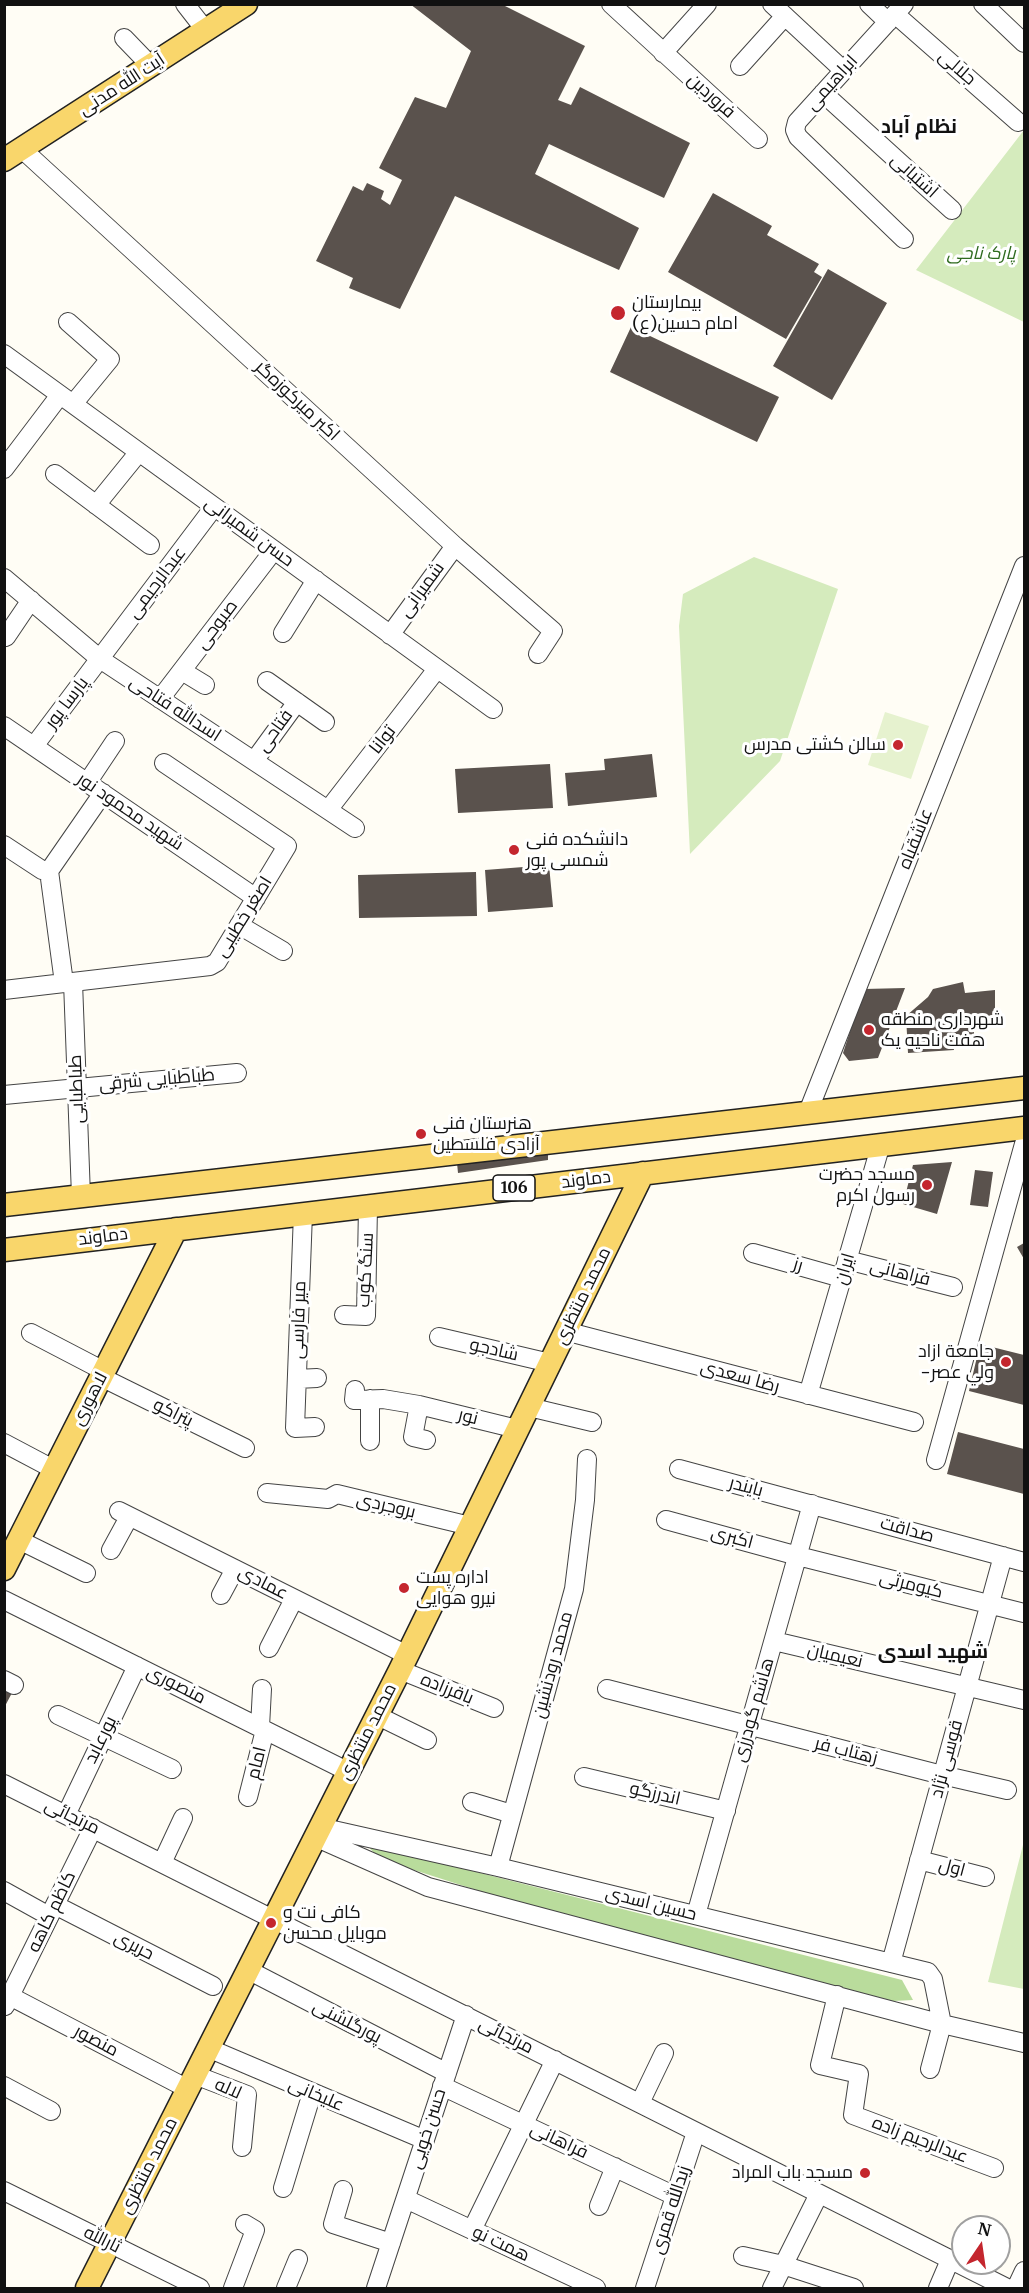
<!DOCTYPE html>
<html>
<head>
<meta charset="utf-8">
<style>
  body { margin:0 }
  #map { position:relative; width:1029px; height:2293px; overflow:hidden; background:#fffdf5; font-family:Merriweather,serif }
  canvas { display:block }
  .frame { position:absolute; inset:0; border:6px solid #111; pointer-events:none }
  .north { position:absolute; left:951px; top:2215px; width:60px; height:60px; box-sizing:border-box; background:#fff; border:2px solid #a0a0a0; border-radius:50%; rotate:13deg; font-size:16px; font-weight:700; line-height:24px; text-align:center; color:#111 }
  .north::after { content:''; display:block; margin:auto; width:21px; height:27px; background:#c4262e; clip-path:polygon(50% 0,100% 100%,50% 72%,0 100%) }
</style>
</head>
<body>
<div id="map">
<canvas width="1029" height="2293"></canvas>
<div class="frame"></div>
<div class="north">N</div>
</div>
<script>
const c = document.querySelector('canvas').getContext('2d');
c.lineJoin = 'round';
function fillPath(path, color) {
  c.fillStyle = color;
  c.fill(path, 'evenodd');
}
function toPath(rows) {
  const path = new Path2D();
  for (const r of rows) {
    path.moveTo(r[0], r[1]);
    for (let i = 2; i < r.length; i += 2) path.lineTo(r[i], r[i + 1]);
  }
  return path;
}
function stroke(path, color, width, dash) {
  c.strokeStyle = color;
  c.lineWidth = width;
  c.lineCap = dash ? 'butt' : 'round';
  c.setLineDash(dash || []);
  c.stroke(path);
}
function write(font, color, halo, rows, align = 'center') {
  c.font = font + ' Merriweather,Cairo,serif';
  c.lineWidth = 6;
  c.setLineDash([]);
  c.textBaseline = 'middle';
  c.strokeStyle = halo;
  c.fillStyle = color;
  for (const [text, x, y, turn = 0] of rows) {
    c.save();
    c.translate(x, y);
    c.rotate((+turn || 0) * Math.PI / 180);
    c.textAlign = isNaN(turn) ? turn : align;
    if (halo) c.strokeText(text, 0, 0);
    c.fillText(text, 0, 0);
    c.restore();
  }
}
fillPath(toPath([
  [1024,130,1024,322,916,270],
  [754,557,838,589,780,761,690,854,679,626,683,594],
  [1024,1841,1024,1989,988,1982]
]), '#d5ebbd');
fillPath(toPath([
  [366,1844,902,1980,913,2000,893,2001,495,1896,389,1862,375,1854]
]), '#b9dc9c');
fillPath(toPath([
  [885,712,929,726,911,779,868,765]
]), '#e6f2cf');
fillPath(toPath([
  [410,4,501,4,585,46,558,100,571,105,580,87,690,143,664,198,549,144,535,174,639,228,619,270,455,196,400,309,349,288,353,278,316,261,353,186,363,191,367,183,384,191,381,199,390,205,402,180,379,168,415,97,446,108,471,51],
  [713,193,772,226,767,235,819,264,814,272,822,277,786,339,668,272],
  [828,269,887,303,832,400,773,366],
  [631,327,779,397,757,442,610,372],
  [652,754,657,797,568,806,565,773,605,770,604,759],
  [550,764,553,808,458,813,455,769],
  [549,865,553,907,488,912,485,870],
  [476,872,477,916,359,918,358,875],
  [963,982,965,993,995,990,995,1020,974,1020,974,1036,952,1039,954,1050,908,1053,906,1016,928,997,933,989],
  [905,988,878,1058,849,1061,843,1053,864,989],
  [548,1153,548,1160,458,1173,457,1163],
  [952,1162,937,1214,903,1204,913,1165],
  [975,1170,993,1172,988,1207,970,1205],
  [1024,1243,1024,1259,1017,1247],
  [980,1344,1024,1355,1024,1405,969,1391],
  [958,1432,1024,1449,1024,1494,947,1474],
  [4,1685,14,1689,4,1708]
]), '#5a524d');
const minor = toPath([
  [185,4,206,31],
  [611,4,758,139],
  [772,4,843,70],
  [869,4,888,22],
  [983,4,1024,43],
  [895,14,1018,122],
  [124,38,151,66],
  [663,53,707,4],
  [740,66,785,16],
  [823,93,952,210],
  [22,149,455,546,553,631,538,654],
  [904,239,798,137,795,130,797,122,904,4],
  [68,322,110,359,73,404],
  [4,354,493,709],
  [4,469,60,395],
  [55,474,150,545],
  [96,505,139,452],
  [4,578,100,659,355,828],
  [283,633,316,580],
  [390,635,455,546],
  [6,637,31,600],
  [182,671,205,685],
  [267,681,325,722],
  [160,699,274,550],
  [4,726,256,898],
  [34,746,214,507],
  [254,761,297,702],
  [87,783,115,741],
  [328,810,437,669],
  [4,845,42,870,49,871],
  [239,925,283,951],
  [73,982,81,1196],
  [64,983,49,871,103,793],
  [4,990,210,966,217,962,287,846,164,763],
  [4,1095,237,1073],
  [808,1112,1024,566],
  [303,1213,295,1428,315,1427],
  [753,1253,842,1278],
  [847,1260,953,1287],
  [344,1315,366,1316,368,1206],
  [565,1331,914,1422],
  [31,1333,104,1371],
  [439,1337,550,1363],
  [101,1377,245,1448],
  [297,1379,317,1378],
  [355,1390,354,1400,383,1399,419,1405,517,1429],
  [808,1395,881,1144],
  [370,1399,370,1441],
  [419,1405,413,1437,426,1440],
  [529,1407,592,1422],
  [4,1443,55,1470],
  [936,1460,1024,1144],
  [679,1469,1024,1562],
  [267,1493,328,1499,337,1494,470,1526],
  [119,1511,407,1655],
  [666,1520,798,1556,1024,1613],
  [19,1540,86,1573],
  [111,1550,129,1517],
  [221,1595,235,1569],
  [4,1600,347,1771],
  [774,1641,1024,1700],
  [269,1648,294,1599],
  [400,1670,494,1708],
  [4,1680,14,1685],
  [607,1689,942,1775,1007,1790],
  [58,1715,172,1769],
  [376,1715,427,1740],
  [260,1727,262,1689],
  [584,1777,726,1811],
  [4,1784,1007,2288],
  [248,1797,265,1730],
  [472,1802,512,1814],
  [66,1815,137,1666],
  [320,1827,498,1867,928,1972,933,1979,942,2024,930,2069],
  [315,1837,428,1887,942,2024,1024,2043],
  [919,1860,985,1877],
  [162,1863,183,1818],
  [498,1867,574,1589,585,1500,587,1459],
  [4,1891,49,1916],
  [55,1905,213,1986],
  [696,1915,812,1504],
  [891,1963,1003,1556],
  [248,1970,447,2073],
  [4,1993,188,2089],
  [837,1995,820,2065,859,2074,853,2115,994,2168],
  [5,2006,93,1828],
  [208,2048,425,2140],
  [195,2075,247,2095,242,2147],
  [4,2086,51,2111],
  [442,2086,675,2196],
  [640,2103,664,2053],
  [283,2188,312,2093],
  [343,2190,333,2224,391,2243],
  [4,2191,200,2288],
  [406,2199,596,2288],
  [599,2206,615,2167],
  [472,2230,555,2060],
  [743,2256,783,2265,854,2288],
  [233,2288,255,2230,245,2224],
  [286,2288,298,2259],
  [376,2288,466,2015],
  [645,2288,696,2132],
  [772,2288,819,2194],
  [938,2288,950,2260],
  [1016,2288,1024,2271]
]);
const major = toPath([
  [4,160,246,4],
  [4,1205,1024,1088],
  [4,1250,1024,1128],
  [4,1569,176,1229],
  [87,2288,400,1670,643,1173]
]);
stroke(minor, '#444', 20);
stroke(major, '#222', 25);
stroke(minor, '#fff', 18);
stroke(major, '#f9d66b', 22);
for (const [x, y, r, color] of [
  [618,313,8,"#c4262e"],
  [898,745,6,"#c4262e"],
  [514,850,6,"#c4262e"],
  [869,1030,6,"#c4262e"],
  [421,1134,6,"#c4262e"],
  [927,1185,6,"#c4262e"],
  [1006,1362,6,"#c4262e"],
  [404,1588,6,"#c4262e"],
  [271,1923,6,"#c4262e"],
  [865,2173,6,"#c4262e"]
]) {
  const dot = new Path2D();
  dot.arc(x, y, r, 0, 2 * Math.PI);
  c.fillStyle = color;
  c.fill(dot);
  stroke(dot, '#fff', 2);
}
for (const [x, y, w] of [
  [514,1188,42]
]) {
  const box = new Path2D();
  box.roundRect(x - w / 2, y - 13, w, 26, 4.5);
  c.fillStyle = '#fff';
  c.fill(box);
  stroke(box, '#111', 1.5);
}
write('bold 16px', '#111', null, [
  ["106",514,1188]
]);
write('18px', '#111', '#fff', [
  ["جلالی",957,68,41],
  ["ابراهیمی",832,83,-48],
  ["آیت الله مدنی",122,85,-33],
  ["فروردین",711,96,42],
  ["آشتیانی",914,176,42],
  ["اکبر میرکوزه‌گر",297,401,43],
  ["حسن شمیرانی",249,532,36],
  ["عبدالرحیمی",157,583,-53],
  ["شمیرانی",422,590,-54],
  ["صبوحی",217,625,-53],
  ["پارسا پور",67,703,-53],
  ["اسدالله فتاحی",175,709,33],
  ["فتاحی",275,731,-54],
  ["توانا",383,740,-52],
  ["شهید محمود نور",130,812,34],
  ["عاشقباه",916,839,-68],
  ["اصغر خطیبی",244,917,-58],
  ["طباطبایی شرقی",157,1080,-5],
  ["طباطبایی",77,1089,-92],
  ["دماوند",586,1180,-7],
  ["دماوند",103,1237,-7],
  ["رز",798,1265,16],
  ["ایران",845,1269,-74],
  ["سنگ کوب",366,1270,-87],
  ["فراهانی",900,1273,14],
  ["محمد منتظری",583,1296,-64],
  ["میر فارسی",299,1320,-88],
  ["شادجو",494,1350,13],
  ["رضا سعدی",740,1377,15],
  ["لاهوری",90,1399,-63],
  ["پتراکو",173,1413,26],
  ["نور",468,1417,14],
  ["بایندر",746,1487,15],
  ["بروجردی",386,1506,13],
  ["صداقت",907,1530,15],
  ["اکبری",732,1538,15],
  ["عمادی",263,1583,27],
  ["کیومرثی",911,1585,14],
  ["نعیمیان",835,1656,13],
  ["محمد رودنشین",553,1665,-75],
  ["منصوری",176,1685,27],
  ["باقرزاده",447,1689,22],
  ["هاشم گودرزی",754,1710,-74],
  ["محمد منتظری",368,1732,-63],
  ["پورعابد",101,1740,-64],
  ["زهتاب فر",846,1751,14],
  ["قوسی نژاد",947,1759,-75],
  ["امام",257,1763,-76],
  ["اندرزگو",655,1794,13],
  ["مرتجائی",72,1817,26],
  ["اول",952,1868,15],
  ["حسین اسدی",651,1904,14],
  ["کاظم کاهه",52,1912,-64],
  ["حریری",134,1946,27],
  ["پورگلشنی",347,2022,27],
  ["مرتجائی",506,2036,27],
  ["منصور",96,2041,28],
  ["لاله",228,2089,24],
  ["علیخانی",316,2095,23],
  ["حسن خویی",428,2129,-72],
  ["عبدالرحیم زاده",920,2140,21],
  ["فراهانی",559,2141,25],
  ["محمد منتظری",149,2166,-63],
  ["زیدالله قمری",671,2210,-72],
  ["ثارالله",102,2240,26],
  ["همت نو",501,2244,25]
]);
write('italic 18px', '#2f6b1f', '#fff', [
  ["پارک ناجی",981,254]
]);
write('18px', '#111', '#fff', [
  ["بیمارستان",632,303],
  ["امام حسین(ع)",632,324],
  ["سالن کشتی مدرس",886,745,"right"],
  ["دانشکده فنی",526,840],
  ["شمسی پور",526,861],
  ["شهرداری منطقه",881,1020],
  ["هفت ناحیه یک",881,1041],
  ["هنرستان فنی",433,1124],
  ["آزادی فلسطین",433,1145],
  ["مسجد حضرت",915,1175,"right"],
  ["رسول اکرم",915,1196,"right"],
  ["جامعة ازاد",994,1352,"right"],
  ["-ولي عصر",994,1373,"right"],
  ["اداره پست",416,1578],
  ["نیرو هوایی",416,1599],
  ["کافی نت و",283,1913],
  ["موبایل محسن",283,1934],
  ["مسجد باب المراد",853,2173,"right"]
], 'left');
write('bold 20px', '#111', '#fff', [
  ["نظام آباد",919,127],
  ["شهید اسدی",933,1652]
]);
</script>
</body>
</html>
